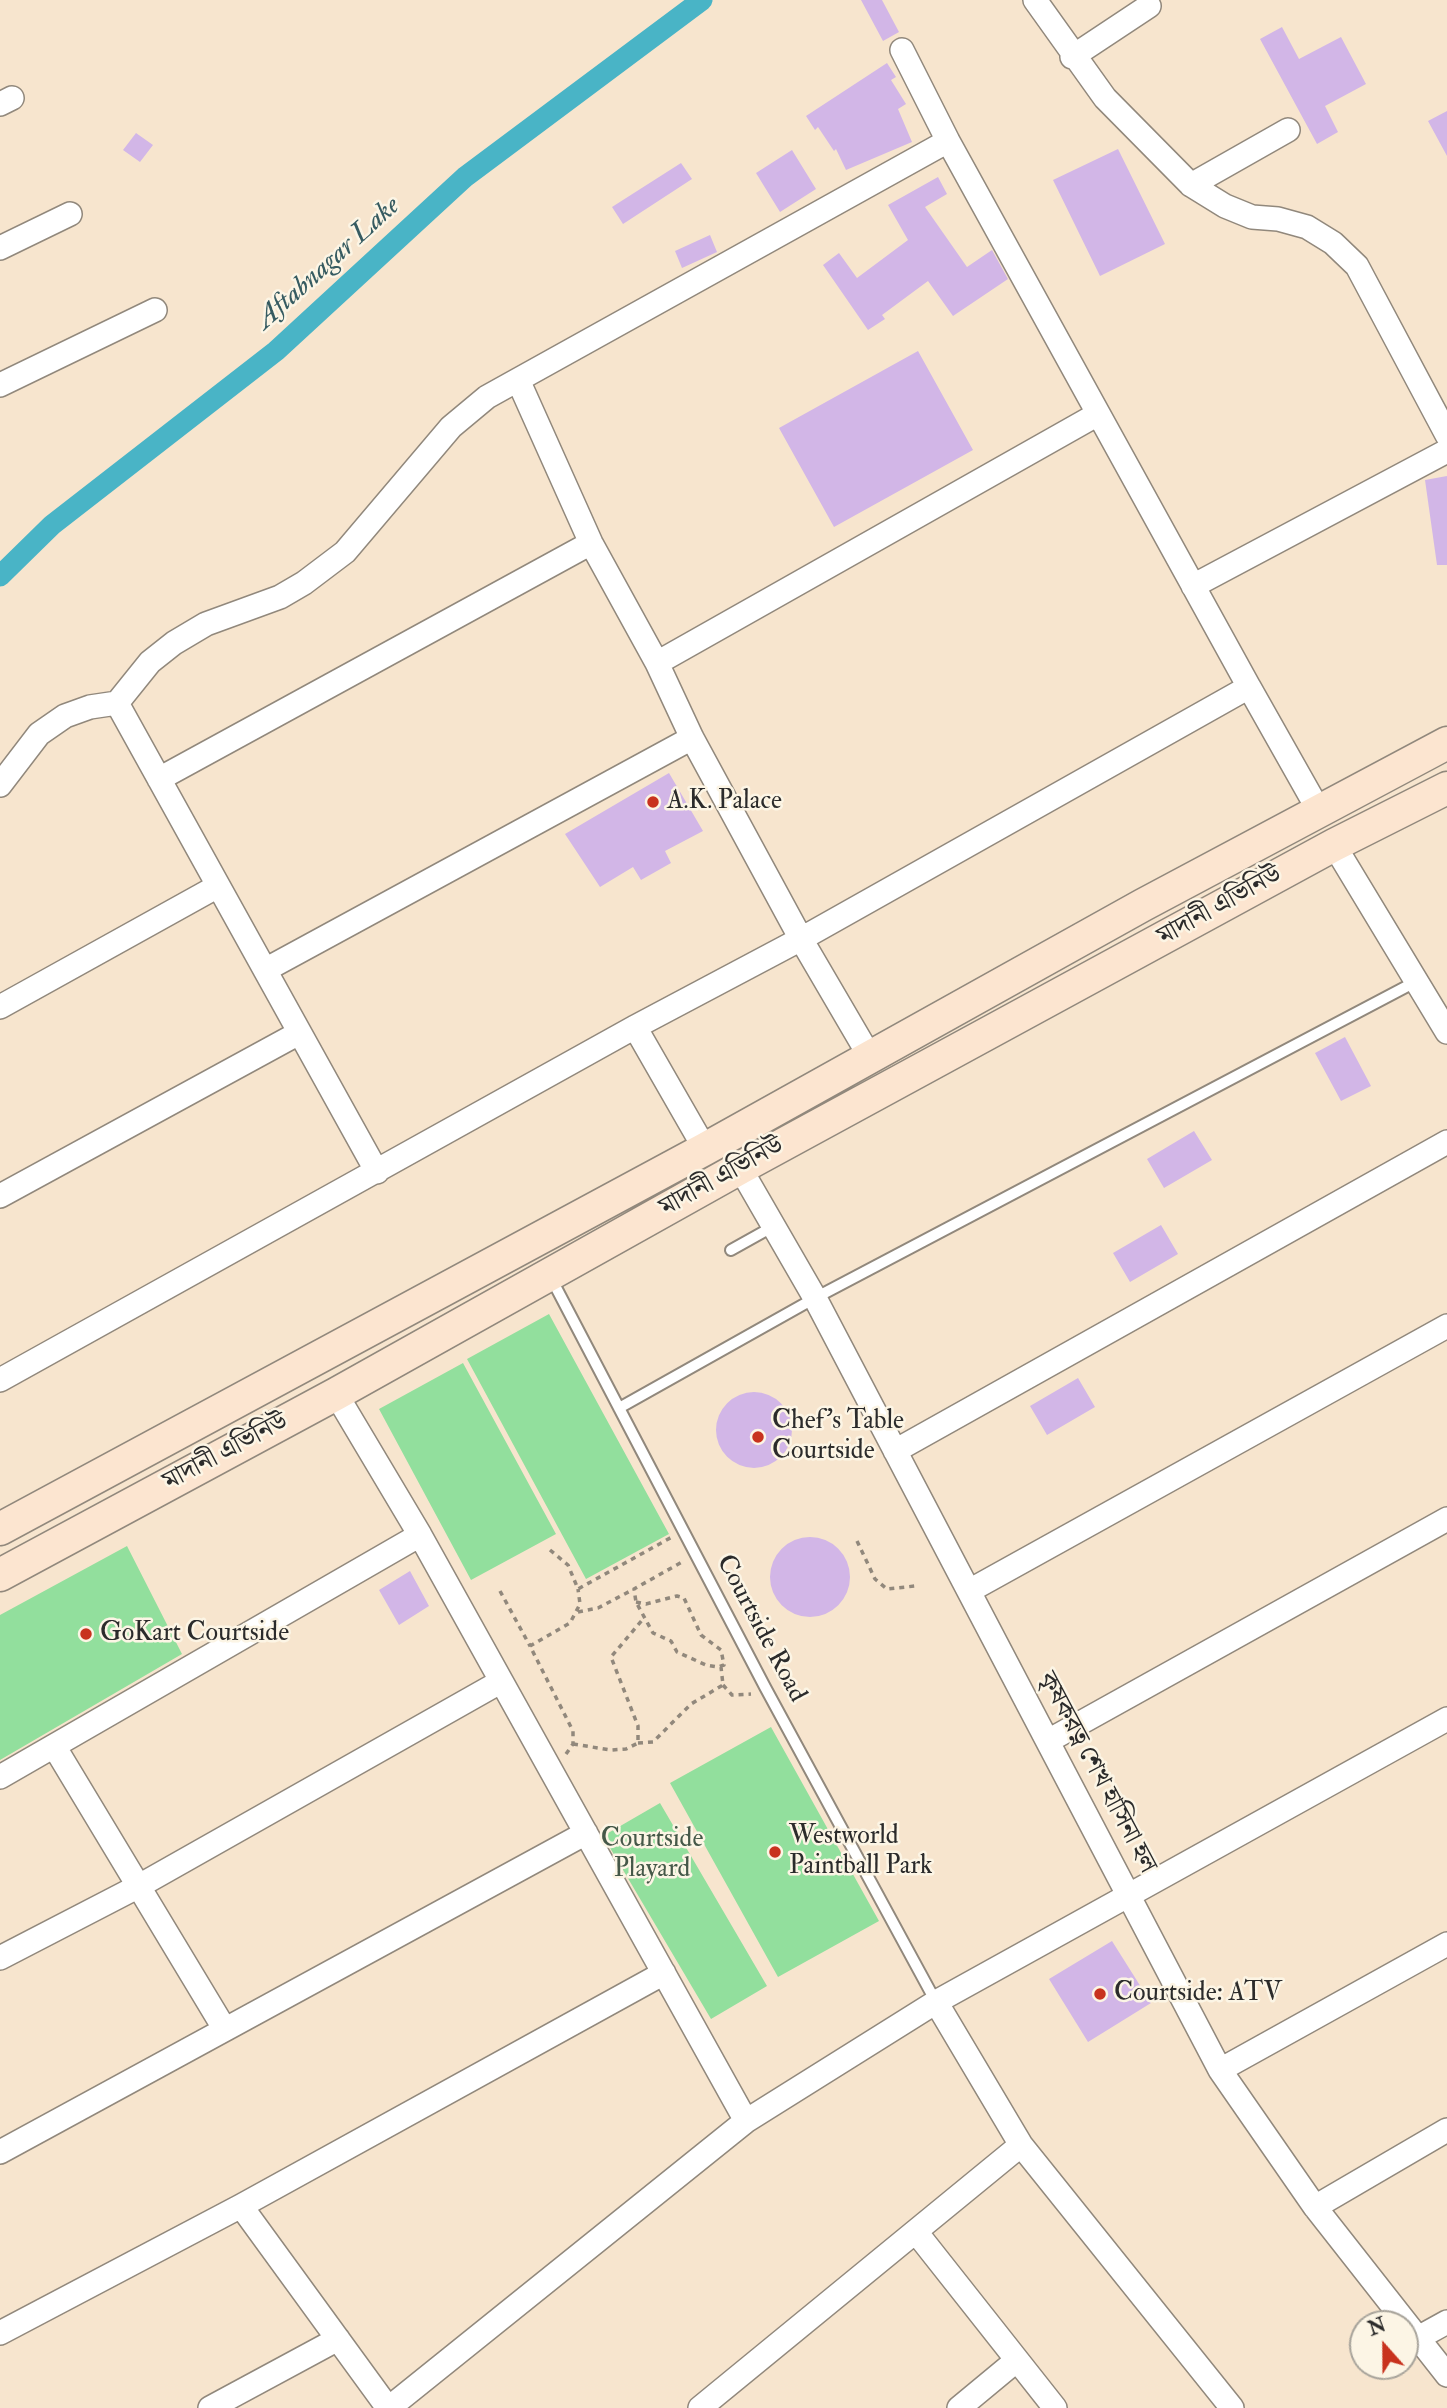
<!DOCTYPE html>
<html>
<head>
<meta charset="utf-8">
<style>
  body { margin:0 }
  #map { position:relative; width:1447px; height:2408px; overflow:hidden; background:#f7e5ce; font-family:"IM FELL Double Pica",serif }
  canvas { display:block }
  .north { position:absolute; left:1349px; top:2310px; width:70px; height:70px; box-sizing:border-box; background:#fcf5e5; border:2px solid #a8a49b; border-radius:50%; rotate:339deg; font-size:19px; font-weight:700; line-height:28px; text-align:center; color:#2b2b2b }
  .north::after { content:''; display:block; margin:auto; width:24px; height:32px; background:#c8321e; clip-path:polygon(50% 0,100% 100%,50% 72%,0 100%) }
</style>
</head>
<body>
<div id="map">
<canvas width="1447" height="2408"></canvas>
<div class="north">N</div>
</div>
<script>
const c = document.querySelector('canvas').getContext('2d');
c.lineJoin = 'round';
function fillPath(path, color) {
  c.fillStyle = color;
  c.fill(path, 'evenodd');
}
function toPath(rows) {
  const path = new Path2D();
  for (const r of rows) {
    if (r.length === 3) {
      path.moveTo(r[0] + r[2], r[1]);
      path.arc(r[0], r[1], r[2], 0, 2 * Math.PI);
      continue;
    }
    path.moveTo(r[0], r[1]);
    for (let i = 2; i < r.length; i += 2) path.lineTo(r[i], r[i + 1]);
  }
  return path;
}
function stroke(path, color, width, dash) {
  c.strokeStyle = color;
  c.lineWidth = width;
  c.lineCap = dash ? 'butt' : 'round';
  c.setLineDash(dash || []);
  c.stroke(path);
}
function write(font, color, halo, rows, align = 'center') {
  c.font = font + ' "IM FELL Double Pica","Noto Serif Bengali",serif';
  c.lineWidth = 5;
  c.setLineDash([]);
  c.textBaseline = 'middle';
  c.strokeStyle = halo;
  c.fillStyle = color;
  for (const [text, x, y, turn = 0] of rows) {
    c.save();
    c.translate(x, y);
    c.rotate((+turn || 0) * Math.PI / 180);
    c.textAlign = isNaN(turn) ? turn : align;
    if (halo) c.strokeText(text, 0, 0);
    c.fillText(text, 0, 0);
    c.restore();
  }
}
fillPath(toPath([
  [549,1314,669,1534,586,1579,467,1359],
  [463,1363,556,1534,471,1580,379,1409],
  [127,1546,182,1654,0,1760,0,1615],
  [771,1727,879,1921,778,1977,670,1783],
  [660,1803,767,1986,711,2019,603,1836]
]), '#92df9d');
stroke(toPath([
  [0,576,52,525,276,351,465,177,702,0]
]), '#49b4c6', 21);
fillPath(toPath([
  [861,0,882,0,899,32,883,41],
  [1282,27,1299,59,1341,37,1366,84,1325,106,1338,132,1317,144,1260,39],
  [887,63,896,77,891,80,906,104,898,109,912,142,846,170,836,149,834,151,818,127,815,130,806,116],
  [1447,111,1447,156,1428,121],
  [136,133,153,145,140,162,123,150],
  [1118,149,1165,244,1100,276,1053,180],
  [792,150,816,189,780,212,756,173],
  [681,163,692,179,623,224,612,207],
  [938,177,947,194,925,207,967,267,992,250,1008,279,953,316,928,281,882,315,885,319,868,330,823,265,839,253,857,278,908,240,888,205],
  [710,235,717,252,682,268,675,251],
  [918,351,973,450,834,527,779,428],
  [1447,476,1447,565,1437,565,1425,480],
  [669,773,703,831,665,851,671,863,641,880,633,867,600,887,565,834],
  [1345,1037,1371,1086,1341,1101,1315,1053],
  [1194,1131,1212,1160,1164,1188,1147,1159],
  [1161,1225,1178,1254,1130,1282,1113,1253],
  [1078,1378,1095,1407,1047,1435,1030,1406],
  [754,1430,38],
  [810,1577,40],
  [410,1571,429,1606,399,1625,379,1590],
  [1112,1941,1151,2003,1088,2042,1049,1979]
]), '#d2b6e7');
const lane = toPath([
  [731,1250,774,1226],
  [550,1276,765,1687,936,2002],
  [619,1408,815,1298,1417,981]
]);
const street = toPath([
  [1035,0,1105,98,1191,185,1225,206,1252,217,1278,219,1307,227,1333,243,1357,266,1447,435],
  [1072,57,1149,6],
  [0,104,12,98],
  [1191,185,1288,130],
  [0,248,70,214],
  [518,380,591,543,657,663,692,738,801,939,870,1057],
  [0,385,155,310],
  [1193,586,1447,451],
  [657,663,1098,414],
  [1249,687,1319,811],
  [117,703,377,1172],
  [159,779,591,543],
  [0,785,39,734,65,716,90,707,117,703,150,662,174,643,206,624,280,597,304,583,345,552,451,427,487,397,948,141],
  [1334,845,1447,1032],
  [265,970,692,738],
  [0,1007,218,886],
  [635,1027,705,1149],
  [740,1168,815,1298,1220,2070,1315,2207,1447,2375],
  [0,1196,299,1033],
  [0,1380,635,1027,801,939,1249,687,948,141,902,50],
  [336,1394,420,1535,746,2121,389,2408],
  [895,1451,1447,1142],
  [969,1591,1447,1326],
  [1048,1741,1447,1519],
  [54,1746,224,2028],
  [0,1777,420,1535],
  [0,1958,139,1886,500,1682],
  [936,2002,1021,2145,1232,2408],
  [1220,2070,1447,1944],
  [746,2121,936,2002,1447,1719],
  [0,2152,586,1833],
  [241,2206,388,2408],
  [1315,2207,1447,2130],
  [916,2232,1055,2408],
  [0,2333,241,2206,664,1973],
  [1418,2338,1447,2322],
  [210,2408,338,2339],
  [700,2408,1021,2145],
  [959,2408,1017,2360]
]);
const secondary = toPath([
  [0,1529,705,1149,1143,905,1447,743],
  [0,1575,336,1394,740,1168,1334,845,1447,788]
]);
stroke(lane, '#91887c', 14);
stroke(street, '#91887c', 26);
stroke(secondary, '#91887c', 35);
stroke(toPath([
  [857,1541,875,1579,887,1589,915,1586],
  [550,1550,568,1565,578,1589,672,1537],
  [500,1591,530,1646],
  [636,1602,646,1604,677,1596,684,1598,701,1635,721,1650,724,1665,718,1667,706,1665,677,1652,671,1641,653,1633,636,1602,634,1589,682,1562],
  [578,1612,598,1608,634,1589],
  [723,1685,732,1695,751,1694],
  [638,1743,653,1742,691,1704,723,1685,721,1667],
  [573,1744,611,1750,626,1749,638,1743,638,1726,611,1657,643,1619],
  [566,1754,573,1744,573,1731,530,1646,570,1623,580,1604,578,1589]
]), '#91887c', 3.5, [5, 5]);
stroke(lane, '#fff', 10);
stroke(street, '#fff', 23);
stroke(secondary, '#fce5d0', 32);
for (const [x, y, r, color] of [
  [653,802,7,"#c8321e"],
  [758,1437,7,"#c8321e"],
  [86,1634,7,"#c8321e"],
  [775,1852,7,"#c8321e"],
  [1100,1994,7,"#c8321e"]
]) {
  const dot = new Path2D();
  dot.arc(x, y, r, 0, 2 * Math.PI);
  c.fillStyle = color;
  c.fill(dot);
  stroke(dot, '#fcf5e5', 2.5);
}
write('26px', '#2b2b2b', '#fcf5e5', [
  ["A.K. Palace",667,802],
  ["Chef's Table",772,1422],
  ["Courtside",772,1452],
  ["GoKart Courtside",100,1634],
  ["Westworld",789,1837],
  ["Paintball Park",789,1867],
  ["Courtside: ATV",1114,1994]
], 'left');
write('26px', '#2b2b2b', '#fcf5e5', [
  ["মাদানী এভিনিউ",1220,907,-29],
  ["মাদানী এভিনিউ",722,1178,-29],
  ["মাদানী এভিনিউ",226,1453,-28],
  ["Courtside Road",760,1629,62],
  ["কৃষকরত্ন শেখ হাসিনা হল",1096,1773,62]
]);
write('26px', '#455848', '#fcf5e5', [
  ["Courtside",652,1840],
  ["Playard",652,1870]
]);
write('italic 28px', '#365b61', '#fcf5e5', [
  ["Aftabnagar Lake",329,264,-42]
]);
</script>
</body>
</html>
